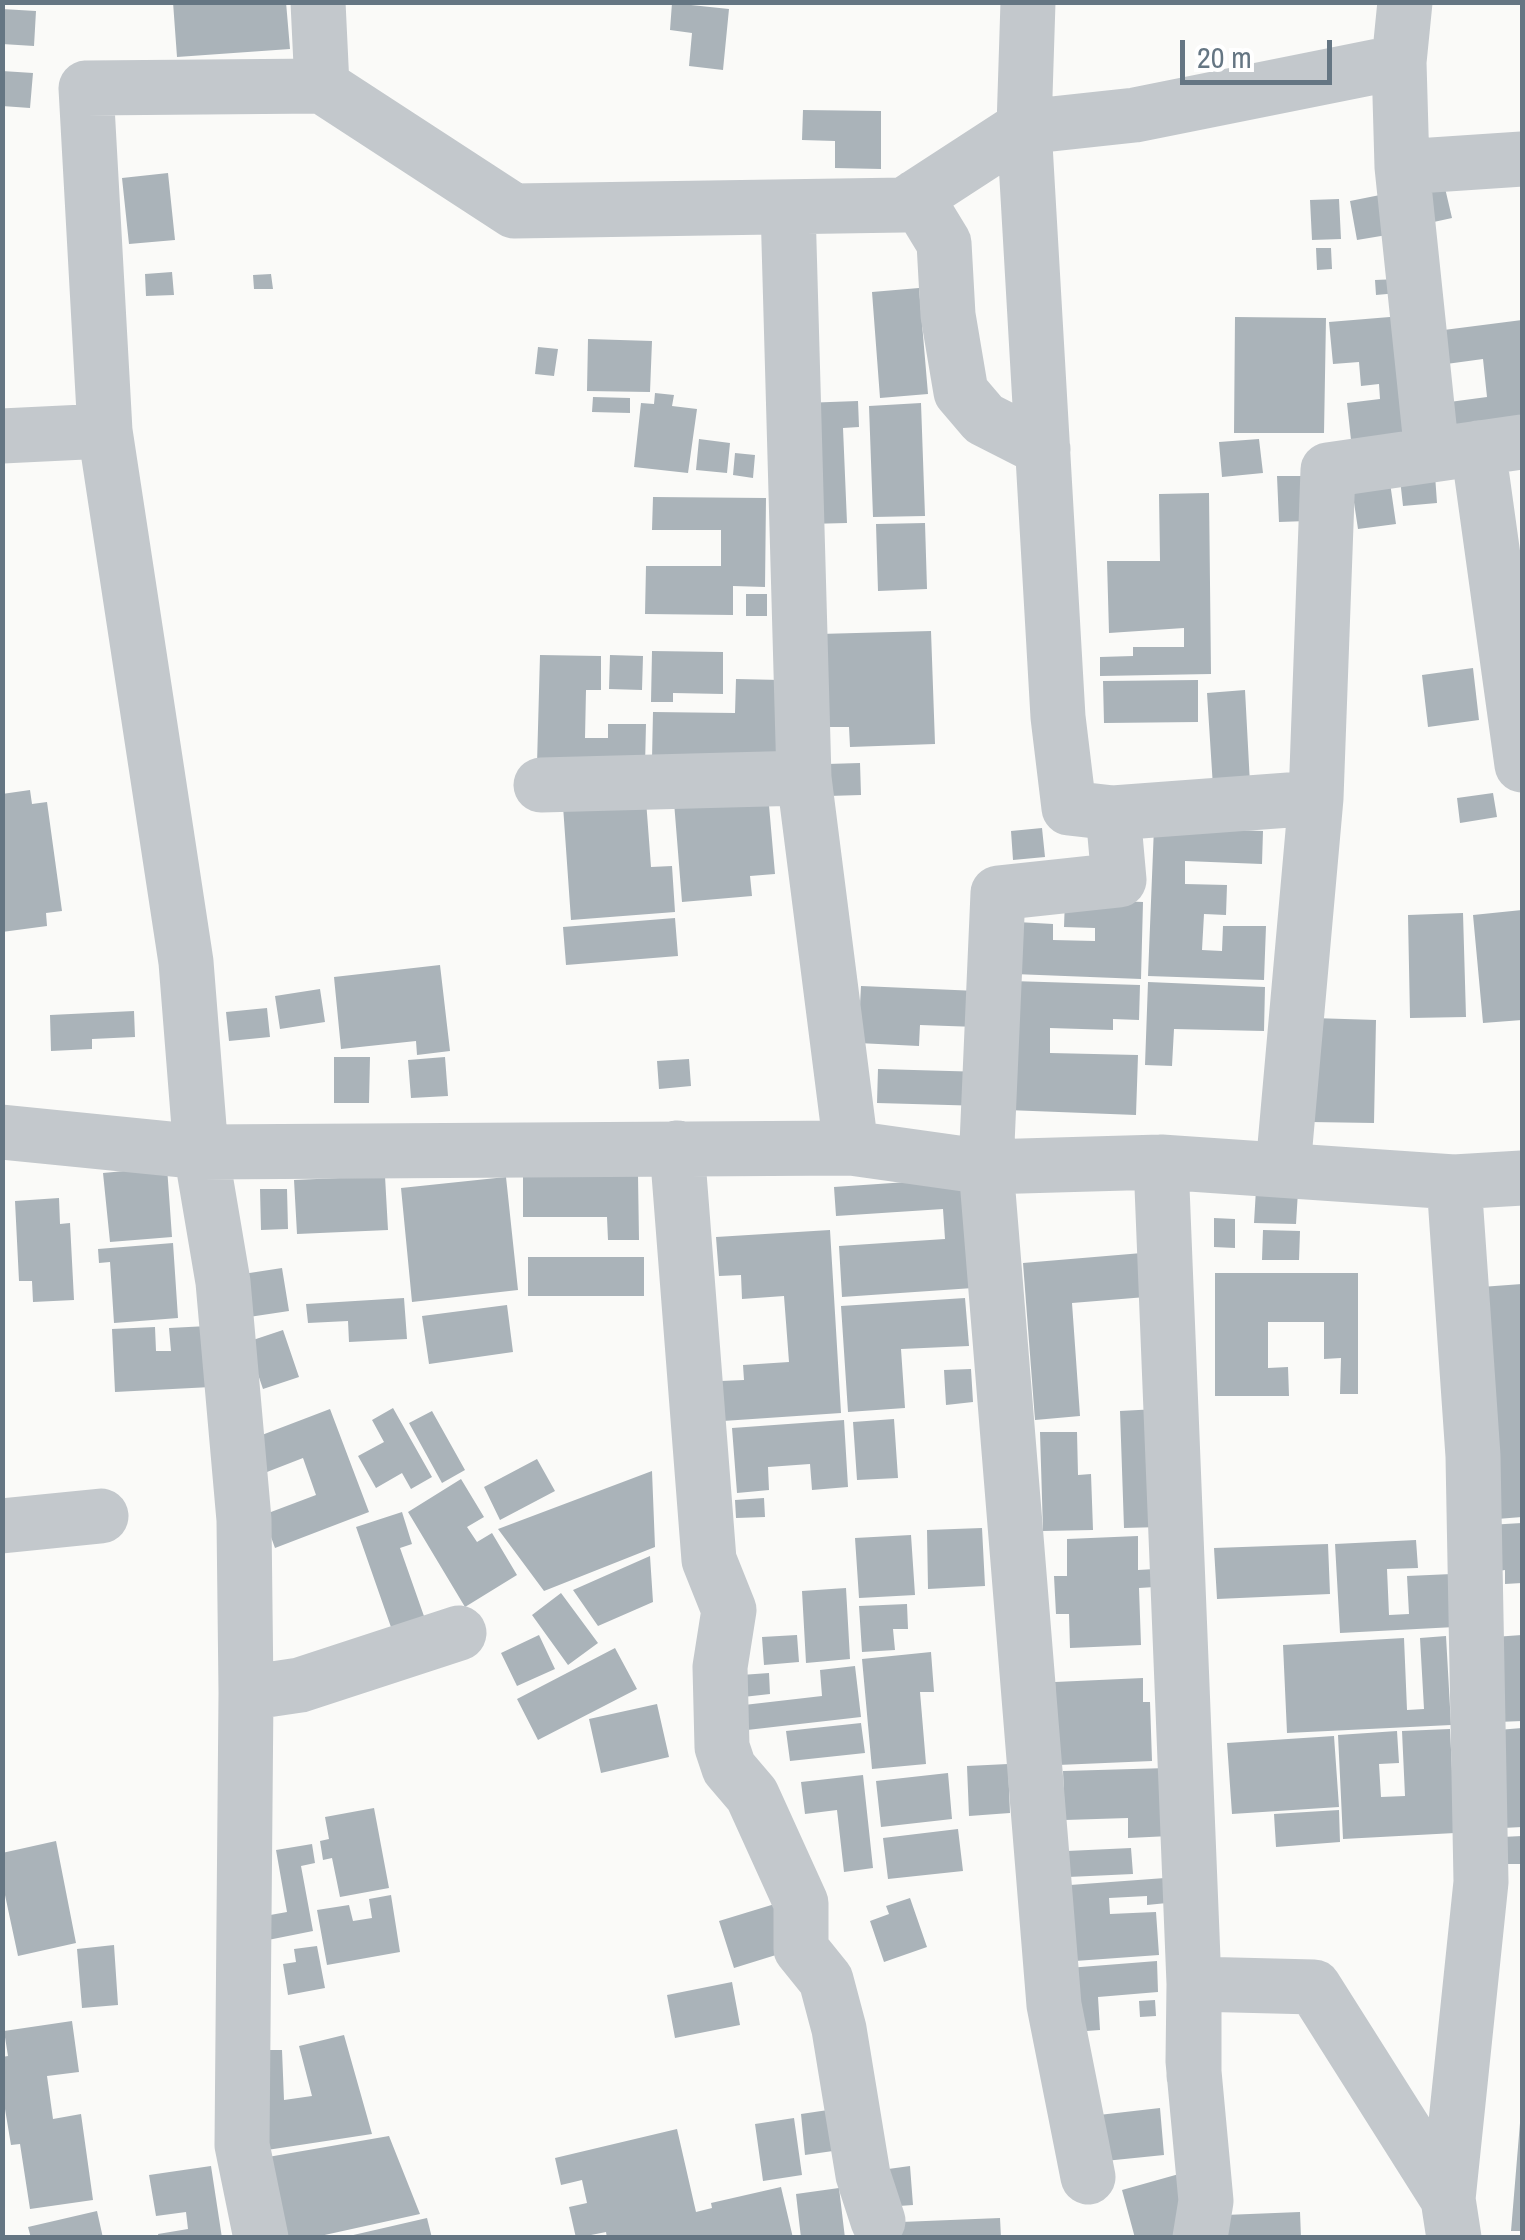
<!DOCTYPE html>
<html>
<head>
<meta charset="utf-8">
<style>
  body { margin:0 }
  #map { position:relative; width:1525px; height:2240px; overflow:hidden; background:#fafaf8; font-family:"Archivo Narrow",sans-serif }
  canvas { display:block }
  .frame { position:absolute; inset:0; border:5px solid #657683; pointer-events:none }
  .scale { position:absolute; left:1180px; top:40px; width:152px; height:45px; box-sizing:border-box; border:5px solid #657683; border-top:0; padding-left:12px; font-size:30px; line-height:35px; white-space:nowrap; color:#657683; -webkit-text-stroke:8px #fff; paint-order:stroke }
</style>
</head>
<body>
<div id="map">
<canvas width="1525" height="2240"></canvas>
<div class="frame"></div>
<div class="scale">20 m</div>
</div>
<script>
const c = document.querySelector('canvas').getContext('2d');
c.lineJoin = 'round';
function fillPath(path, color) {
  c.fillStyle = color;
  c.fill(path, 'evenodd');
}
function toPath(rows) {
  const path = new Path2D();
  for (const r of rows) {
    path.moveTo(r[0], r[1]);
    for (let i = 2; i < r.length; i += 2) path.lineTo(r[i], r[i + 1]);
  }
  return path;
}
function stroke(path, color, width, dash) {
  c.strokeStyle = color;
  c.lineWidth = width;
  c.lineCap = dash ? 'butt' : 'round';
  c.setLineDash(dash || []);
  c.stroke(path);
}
fillPath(toPath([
  [173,2,286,2,290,49,177,57],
  [672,3,729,9,723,70,689,66,692,33,670,30],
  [2,9,36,11,34,46,2,44],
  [2,71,33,73,30,108,2,106],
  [803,110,881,111,881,169,835,168,835,141,802,140],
  [168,173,175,240,129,244,122,178],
  [1445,188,1452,218,1420,225,1414,195],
  [1380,195,1387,235,1357,240,1350,201],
  [1339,199,1341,239,1312,240,1310,200],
  [1316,248,1331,248,1332,269,1317,270],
  [172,272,174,295,146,296,145,274],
  [271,274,273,289,254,289,253,275],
  [1398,279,1398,293,1376,295,1375,280],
  [919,288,928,394,880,398,872,292],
  [1402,316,1414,435,1351,440,1347,403,1380,399,1379,384,1361,386,1359,362,1333,364,1329,322],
  [1235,317,1326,318,1324,433,1234,433],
  [1522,320,1522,422,1447,433,1442,403,1487,397,1483,359,1439,365,1436,331],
  [588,339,652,341,650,392,587,391],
  [538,347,558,349,554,376,535,374],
  [655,393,674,395,672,406,697,409,688,473,634,467,641,403,654,404],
  [593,397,630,398,630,413,592,412],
  [858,401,859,427,843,428,847,523,808,524,803,403],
  [921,403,925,516,873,517,869,406],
  [699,439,730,443,727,473,696,470],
  [1259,439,1263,473,1222,477,1219,442],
  [735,453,755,455,753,478,733,475],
  [1388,469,1396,524,1358,529,1350,476],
  [1435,475,1437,503,1403,506,1400,479],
  [1277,476,1304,476,1307,521,1279,522],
  [1209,493,1211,674,1100,676,1100,657,1133,656,1133,647,1184,647,1184,628,1109,633,1107,561,1160,561,1159,494],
  [653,497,766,498,765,587,733,586,733,615,645,614,646,566,721,566,721,530,652,530],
  [925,523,927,589,878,591,876,524],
  [746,594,767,594,767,616,746,616],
  [931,631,935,744,850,747,849,727,823,727,819,634],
  [652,651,723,652,723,694,673,693,673,702,651,702],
  [540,655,601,656,601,690,586,690,585,738,608,738,608,724,646,724,645,766,537,764],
  [610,655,643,656,642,690,609,689],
  [1473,668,1479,720,1428,727,1422,675],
  [736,679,781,680,780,761,652,759,653,712,735,713],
  [1198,680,1198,722,1104,723,1103,681],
  [1245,690,1250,784,1213,787,1207,693],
  [860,763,861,795,828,796,827,764],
  [30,790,32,804,47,802,62,911,46,913,47,926,2,932,2,794],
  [1493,793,1497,817,1460,823,1457,798],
  [768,794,775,874,750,876,752,896,682,902,674,802],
  [646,800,651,867,672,866,675,912,571,920,563,806],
  [1154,827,1263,831,1262,864,1185,861,1185,884,1227,885,1226,915,1204,914,1202,950,1222,951,1223,926,1266,926,1264,980,1148,976],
  [1042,828,1045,857,1013,860,1011,831],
  [1065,899,1143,902,1141,979,1014,974,1017,922,1053,924,1053,940,1095,941,1095,928,1064,927],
  [1522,910,1522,1020,1483,1023,1473,915],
  [1463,913,1466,1017,1410,1018,1408,915],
  [675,918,678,956,566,965,563,927],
  [440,965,450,1051,417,1055,416,1041,341,1049,334,977],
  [1012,981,1140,985,1139,1020,1113,1019,1113,1030,1050,1028,1050,1053,1138,1055,1136,1115,1007,1110],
  [1148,982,1265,987,1264,1031,1174,1029,1172,1066,1145,1065],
  [861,986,978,991,977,1027,920,1025,919,1046,858,1043],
  [320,989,325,1022,280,1029,275,996],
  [267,1008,270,1037,229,1041,226,1012],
  [134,1011,135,1037,92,1039,92,1049,51,1051,50,1015],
  [1313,1018,1376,1020,1374,1123,1310,1122],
  [334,1057,370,1057,369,1103,334,1103],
  [445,1057,448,1096,411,1098,408,1060],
  [689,1059,691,1086,659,1089,657,1061],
  [878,1069,985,1072,984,1106,877,1103],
  [167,1167,172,1237,110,1242,103,1173],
  [638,1175,639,1240,608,1240,607,1217,523,1217,523,1176],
  [385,1176,388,1230,297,1234,294,1180],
  [506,1177,518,1290,412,1302,401,1188],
  [966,1178,973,1288,842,1297,839,1246,945,1239,943,1209,836,1216,834,1187],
  [260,1189,287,1189,288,1229,261,1230],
  [1256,1189,1298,1191,1296,1224,1254,1223],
  [59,1198,60,1224,70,1223,74,1300,33,1302,32,1281,19,1281,15,1201],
  [1214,1218,1235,1219,1235,1248,1214,1247],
  [830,1230,841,1413,723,1421,721,1381,744,1380,743,1365,789,1362,784,1296,742,1299,741,1275,719,1276,716,1237],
  [1263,1230,1300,1231,1299,1260,1262,1260],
  [173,1243,178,1318,114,1323,110,1262,99,1263,98,1249],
  [1142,1253,1146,1297,1072,1303,1080,1416,1035,1420,1023,1263],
  [528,1257,644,1257,644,1296,528,1296],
  [282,1268,289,1311,249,1317,243,1274],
  [1215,1273,1358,1273,1358,1394,1340,1394,1341,1358,1324,1359,1324,1322,1268,1322,1268,1368,1288,1367,1289,1396,1215,1396],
  [1522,1284,1522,1517,1497,1519,1481,1287],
  [404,1298,407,1339,349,1342,348,1321,308,1323,306,1304],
  [965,1298,969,1346,901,1349,905,1408,848,1412,841,1306],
  [507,1305,513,1352,429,1364,422,1316],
  [208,1326,211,1387,115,1392,112,1329,155,1327,156,1351,171,1351,169,1328],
  [283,1330,299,1377,263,1389,247,1342],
  [971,1369,973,1402,946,1405,944,1370],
  [393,1408,432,1477,411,1489,402,1473,376,1488,358,1456,384,1442,372,1420],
  [330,1409,369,1512,275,1548,263,1515,316,1495,303,1458,267,1472,254,1438],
  [1157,1409,1161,1527,1124,1528,1120,1411],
  [432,1411,465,1470,442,1483,409,1423],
  [894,1419,898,1478,857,1480,853,1422],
  [844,1420,848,1487,812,1490,810,1464,768,1467,769,1490,737,1493,732,1428],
  [1040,1432,1077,1432,1078,1475,1091,1474,1093,1530,1043,1531],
  [537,1459,555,1491,500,1520,484,1487],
  [652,1471,655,1547,544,1591,498,1529],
  [461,1479,484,1517,467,1527,477,1542,492,1533,517,1575,465,1607,408,1512],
  [764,1498,765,1517,736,1518,735,1500],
  [402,1512,412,1544,400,1548,425,1619,392,1630,356,1527],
  [1522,1523,1522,1583,1505,1584,1505,1570,1491,1572,1488,1525],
  [982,1528,985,1586,928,1589,927,1530],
  [911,1535,915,1595,859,1598,855,1538],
  [1138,1536,1138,1570,1155,1569,1155,1587,1139,1588,1141,1645,1070,1648,1069,1614,1056,1614,1054,1576,1067,1576,1067,1539],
  [1416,1540,1418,1568,1387,1569,1389,1615,1409,1614,1407,1576,1452,1574,1455,1627,1340,1633,1335,1544],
  [1328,1544,1330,1594,1217,1599,1214,1548],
  [650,1556,653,1602,598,1626,573,1590],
  [846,1588,850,1659,806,1663,802,1591],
  [561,1593,598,1643,568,1665,532,1615],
  [907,1604,908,1629,893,1629,895,1650,862,1652,859,1606],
  [539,1635,555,1669,517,1686,501,1653],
  [797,1635,799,1662,764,1665,762,1637],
  [1522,1635,1522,1721,1498,1722,1494,1637],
  [1446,1636,1451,1725,1287,1733,1283,1645,1404,1638,1407,1710,1424,1709,1420,1638],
  [615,1648,637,1689,538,1740,517,1699],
  [931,1652,934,1692,920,1692,926,1764,872,1769,862,1659],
  [855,1666,861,1717,747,1730,744,1705,822,1696,820,1670],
  [769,1673,770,1694,743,1697,741,1675],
  [1143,1678,1143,1702,1150,1702,1152,1761,1058,1765,1055,1682],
  [657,1704,669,1757,601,1773,589,1719],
  [861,1723,865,1753,790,1761,786,1731],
  [1522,1728,1522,1827,1503,1828,1498,1730],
  [1450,1729,1455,1833,1343,1839,1338,1735,1397,1731,1399,1763,1379,1764,1381,1797,1405,1796,1402,1731],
  [1334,1736,1339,1807,1232,1814,1227,1743],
  [1008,1764,1010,1813,969,1816,967,1766],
  [1168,1768,1170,1836,1128,1838,1128,1818,1065,1820,1063,1771],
  [948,1773,952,1819,881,1827,876,1781],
  [863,1775,873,1868,844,1872,837,1810,805,1814,801,1782],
  [374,1808,389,1888,340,1897,332,1858,323,1860,320,1841,329,1839,325,1817],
  [1339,1810,1340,1842,1276,1847,1274,1814],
  [958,1829,963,1871,888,1879,883,1838],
  [1522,1836,1522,1864,1502,1864,1502,1837],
  [56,1841,76,1943,18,1956,2,1881,2,1853],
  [312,1844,315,1863,301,1866,313,1931,263,1941,259,1917,287,1912,276,1850],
  [1131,1848,1133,1874,1068,1877,1067,1851],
  [1165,1878,1167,1903,1147,1905,1147,1896,1109,1898,1110,1914,1156,1912,1159,1955,1075,1961,1070,1885],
  [391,1895,400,1952,327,1965,317,1910,349,1905,353,1921,372,1918,369,1899],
  [910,1898,927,1947,884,1962,870,1921,889,1914,886,1906],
  [778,1903,792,1950,734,1968,719,1921],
  [114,1945,118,2005,82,2008,77,1949],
  [317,1946,325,1988,288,1995,283,1964,296,1962,294,1949],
  [1157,1961,1158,1992,1098,1997,1100,2030,1073,2032,1068,1968],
  [732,1982,740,2025,675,2038,667,1995],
  [1155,2000,1156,2016,1140,2017,1139,2001],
  [72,2021,79,2072,47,2076,53,2119,81,2114,93,2200,30,2209,20,2144,11,2145,2,2091,2,2057,8,2056,4,2031],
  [344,2035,372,2134,267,2150,258,2050,282,2050,284,2100,312,2096,299,2046],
  [1160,2108,1164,2155,1095,2162,1090,2116],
  [828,2110,833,2151,805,2155,801,2114],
  [794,2118,802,2175,763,2181,755,2124],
  [1520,2123,1522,2123,1522,2231,1511,2231],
  [677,2129,696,2212,712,2208,711,2203,781,2187,793,2238,607,2238,606,2232,576,2238,569,2207,587,2203,582,2180,561,2185,555,2158],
  [389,2136,420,2214,311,2238,284,2238,268,2157],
  [211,2166,222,2238,159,2238,158,2234,188,2229,186,2212,156,2216,149,2175],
  [910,2166,913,2205,885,2207,881,2170],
  [1179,2174,1193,2229,1163,2238,1135,2238,1122,2190],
  [839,2188,845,2238,801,2238,796,2194],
  [97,2211,103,2238,31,2238,28,2227],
  [1300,2212,1301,2238,1226,2238,1225,2215],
  [427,2218,432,2238,349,2238,349,2236],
  [1000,2218,1001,2238,901,2238,901,2222]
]), '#aab3b9');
stroke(toPath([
  [318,2,322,86],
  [1028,2,1024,127,1058,717,1069,808,1113,813,1119,880,998,893,986,1167,1054,2005,1088,2177],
  [1399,62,1402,167,1432,454],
  [1402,167,1522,159],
  [916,197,944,243,948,315,961,392,984,419,1043,449],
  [788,207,804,778,851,1148],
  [2,436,105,431],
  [1478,448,1522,765],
  [541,785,804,778],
  [1113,813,1316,798],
  [2,1132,201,1152,851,1148,986,1167,1161,1162,1454,1182,1522,1178],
  [677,1148,709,1560,729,1610,720,1667,722,1747,729,1768,752,1795,801,1903,801,1949,826,1980,839,2029,863,2175,878,2221],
  [1161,1162,1194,1984,1314,1987,1448,2199],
  [1283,1168,1316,798,1328,470,1522,442],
  [1454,1182,1473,1456,1481,1882,1448,2199,1454,2238],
  [2,1526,101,1516],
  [246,1693,300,1685,459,1633],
  [1194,2076,1194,1984,1193,2061,1206,2201,1200,2238],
  [261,2238,242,2145,246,1693,244,1520,223,1282,201,1152,186,962,105,431,86,88,322,86,514,211,904,205,1024,127,1135,115,1399,62,1405,2]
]), '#c3c8cc', 55);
</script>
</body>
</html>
